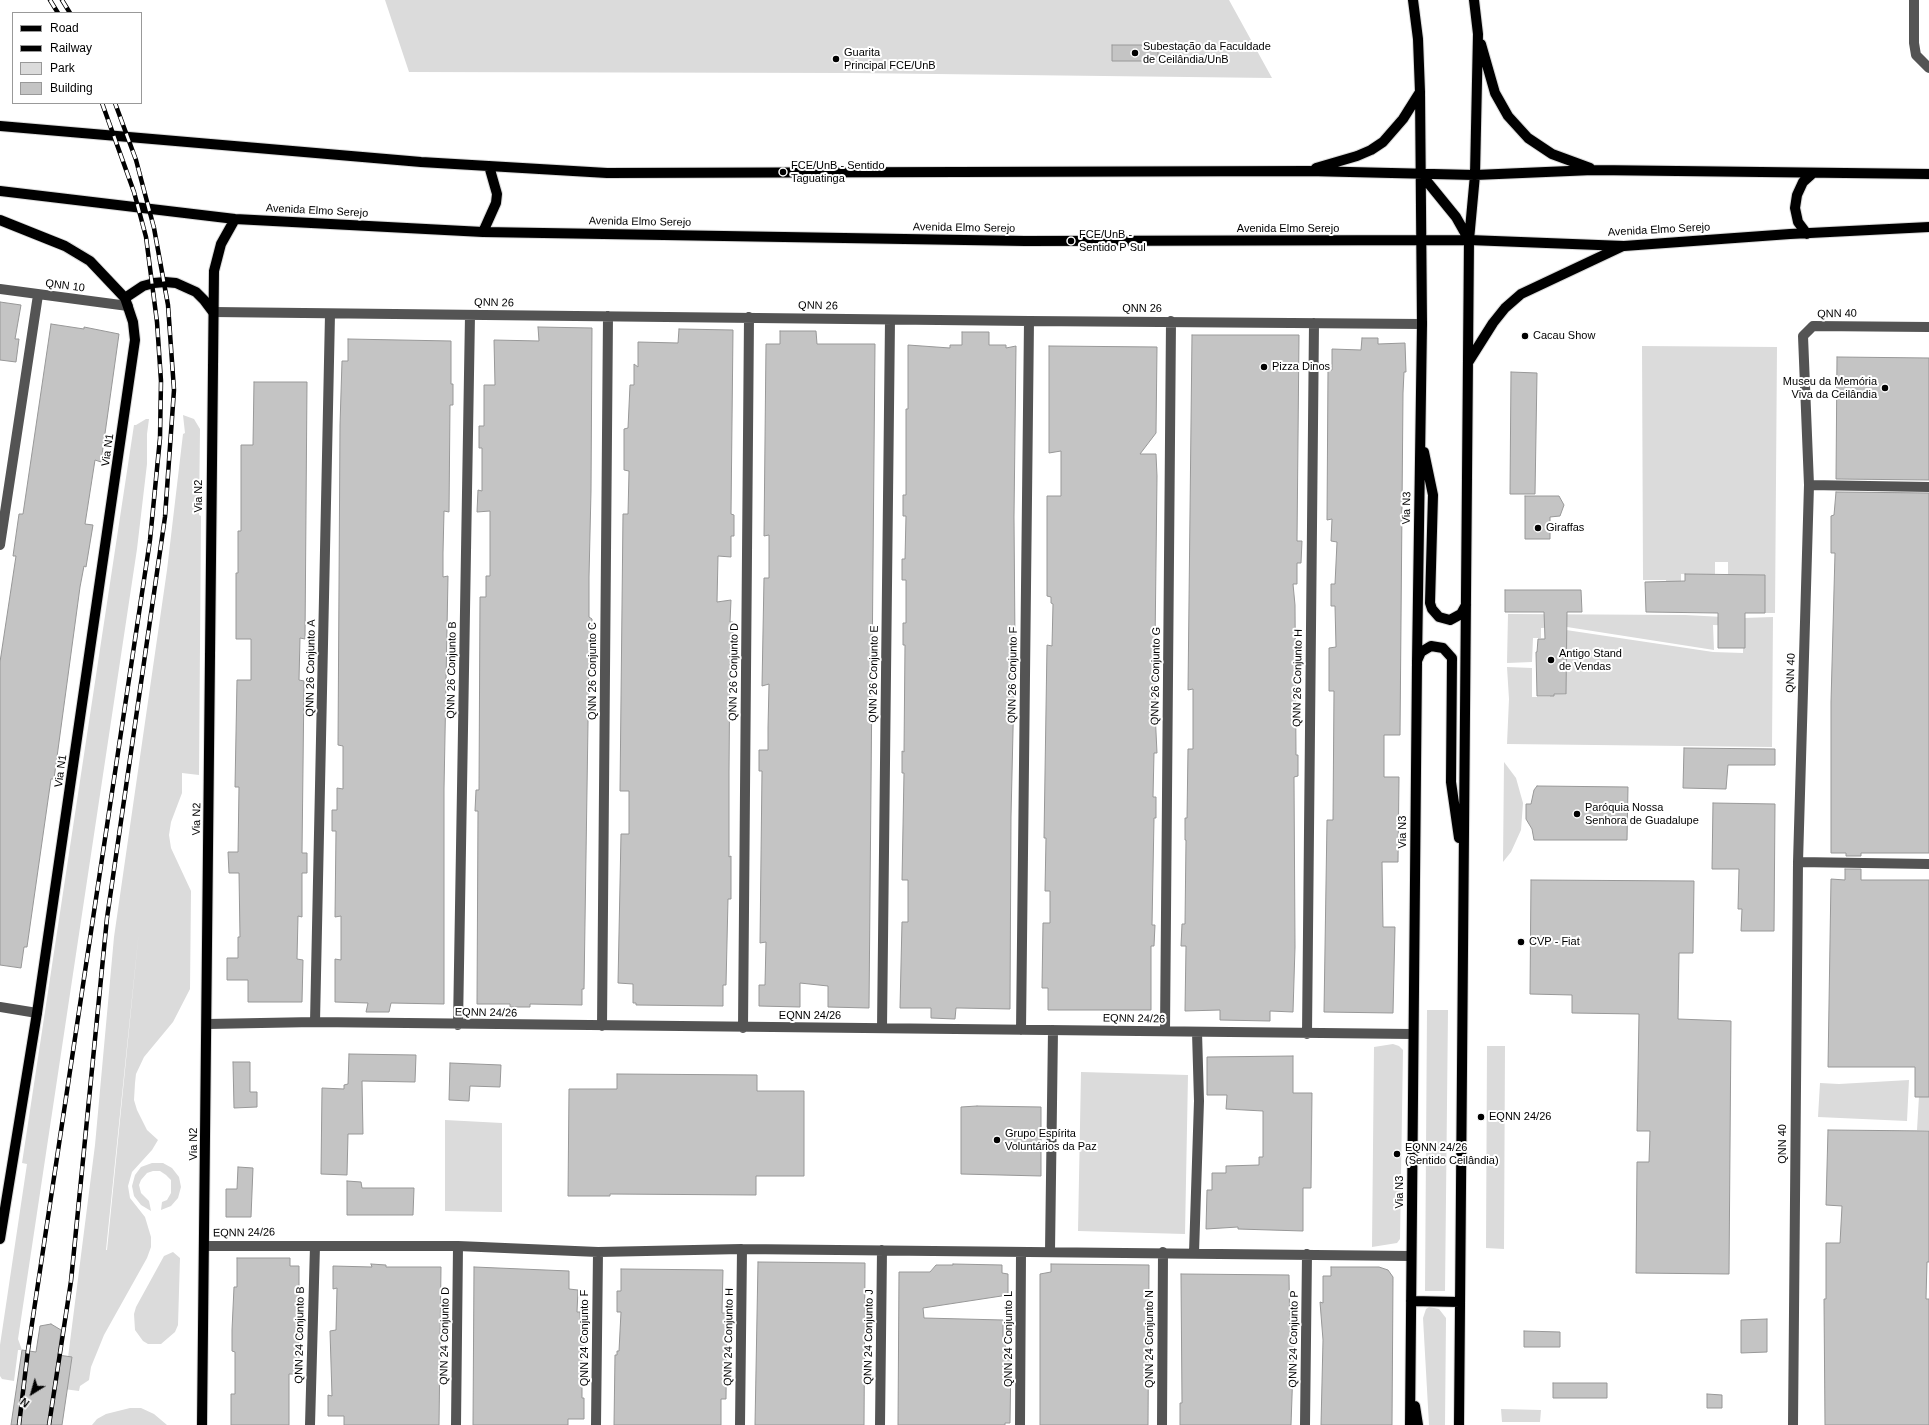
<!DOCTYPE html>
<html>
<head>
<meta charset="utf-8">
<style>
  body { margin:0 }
  #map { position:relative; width:1929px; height:1425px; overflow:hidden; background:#fff; font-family:Arial,sans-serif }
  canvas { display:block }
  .legend { position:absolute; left:12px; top:12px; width:130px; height:92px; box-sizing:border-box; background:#fff; border:1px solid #999; margin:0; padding:5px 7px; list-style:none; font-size:12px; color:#000 }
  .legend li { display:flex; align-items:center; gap:8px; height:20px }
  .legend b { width:20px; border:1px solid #999 }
  .north { position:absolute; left:12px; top:1373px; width:40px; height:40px; -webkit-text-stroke:3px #fff; paint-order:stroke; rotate:217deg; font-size:11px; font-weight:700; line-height:16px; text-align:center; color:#000 }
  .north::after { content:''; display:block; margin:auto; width:14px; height:18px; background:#000; clip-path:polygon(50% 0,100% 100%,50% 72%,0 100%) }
</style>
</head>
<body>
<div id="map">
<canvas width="1929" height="1425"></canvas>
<ul class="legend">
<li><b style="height:5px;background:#000"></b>Road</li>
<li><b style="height:5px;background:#000"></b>Railway</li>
<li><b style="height:11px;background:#dbdbdb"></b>Park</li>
<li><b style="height:11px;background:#c4c4c4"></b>Building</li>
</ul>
<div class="north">N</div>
</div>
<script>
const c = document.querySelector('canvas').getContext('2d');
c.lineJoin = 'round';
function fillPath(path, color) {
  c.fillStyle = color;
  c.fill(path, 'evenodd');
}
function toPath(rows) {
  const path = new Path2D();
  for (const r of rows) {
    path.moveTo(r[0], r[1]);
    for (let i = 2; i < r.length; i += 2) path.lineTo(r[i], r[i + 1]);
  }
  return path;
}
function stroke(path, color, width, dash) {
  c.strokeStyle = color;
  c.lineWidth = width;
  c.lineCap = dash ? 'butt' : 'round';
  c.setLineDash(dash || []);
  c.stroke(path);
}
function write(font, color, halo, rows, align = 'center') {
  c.font = font + ' Arial,sans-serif';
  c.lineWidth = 4;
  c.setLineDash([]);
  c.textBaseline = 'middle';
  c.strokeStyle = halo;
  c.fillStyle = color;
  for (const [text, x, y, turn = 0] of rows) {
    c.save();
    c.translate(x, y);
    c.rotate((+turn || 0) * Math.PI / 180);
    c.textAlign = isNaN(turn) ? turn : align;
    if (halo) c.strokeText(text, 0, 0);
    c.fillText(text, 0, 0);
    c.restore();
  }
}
fillPath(toPath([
  [385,0,1229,0,1272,78,852,73,409,72],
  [1642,346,1777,347,1775,613,1762,613,1728,575,1728,562,1715,562,1715,575,1681,574,1681,611,1668,611,1666,580,1643,580],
  [183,415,194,419,200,429,199,515,201,516,199,775,182,773,182,793,171,822,169,835,171,848,191,891,190,989,173,1022,144,1057,136,1074,135,1083,134,1100,137,1110,147,1130,158,1140,152,1150,132,1172,128,1186,130,1198,145,1217,151,1237,151,1247,147,1258,104,1335,91,1367,89,1380,80,1386,79,1391,64,1389,95,1145,114,937,167,570,183,434,185,433],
  [139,930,107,1250,106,1250],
  [146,419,149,419,147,434,147,464,137,549,18,1339,22,1350,18,1350,14,1381,2,1379,0,1376,0,1345,27,1164,22,1163,134,425,136,425],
  [1508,614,1685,615,1743,618,1773,617,1772,747,1507,744,1509,699,1507,667,1532,668,1532,697,1550,697,1550,694,1566,695,1566,630,1713,652,1743,653,1743,626,1713,625,1714,650,1567,627,1541,628,1541,638,1533,638,1532,662,1507,663],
  [1504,762,1516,778,1523,803,1521,830,1511,852,1503,862],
  [1427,1010,1448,1010,1445,1291,1425,1291],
  [1393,1044,1399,1046,1403,1050,1400,1239,1397,1243,1372,1247,1374,1047],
  [1487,1046,1505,1046,1504,1249,1486,1248],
  [1081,1072,1188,1075,1185,1234,1078,1231],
  [1920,1079,1929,1079,1929,1130,1917,1130],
  [1909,1080,1907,1121,1818,1117,1820,1083,1839,1084],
  [445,1120,502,1123,502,1212,445,1211],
  [152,1163,163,1163,172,1168,179,1177,181,1187,178,1198,171,1206,161,1210,162,1202,167,1200,171,1193,171,1180,166,1175,160,1171,153,1171,147,1173,141,1180,139,1185,141,1193,149,1201,151,1211,141,1205,134,1196,132,1186,135,1175,141,1167],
  [173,1252,180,1258,178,1325,175,1332,161,1344,148,1344,143,1341,135,1330,134,1314,136,1307,164,1256],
  [1429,1307,1439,1309,1446,1318,1445,1425,1429,1425,1423,1318,1426,1309],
  [130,1408,141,1408,154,1414,167,1425,92,1425,97,1419,106,1414],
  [1501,1409,1541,1410,1540,1422,1502,1422]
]), '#dbdbdb');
const building = toPath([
  [1112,45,1158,45,1158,61,1112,61,1112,45],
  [0,302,21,305,15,339,19,339,16,362,0,360,0,302],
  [51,324,84,329,84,327,119,334,101,462,95,460,85,524,93,525,86,567,84,566,80,587,54,779,51,779,27,947,24,947,21,968,0,965,0,662,16,556,13,556,19,514,23,514,51,324],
  [538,327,592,328,591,491,589,577,589,617,592,619,592,641,589,641,589,656,584,989,582,989,582,1005,530,1004,530,1007,510,1007,510,1004,477,1004,478,811,475,811,476,790,479,790,480,597,486,597,486,576,490,576,490,511,477,512,478,490,482,491,482,448,479,448,479,426,484,426,484,385,495,385,494,340,539,341,538,327],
  [679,329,733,330,731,514,734,515,734,536,731,536,731,557,718,556,717,602,731,600,730,622,733,622,733,643,730,643,729,772,729,857,731,856,731,899,728,899,726,985,723,985,723,1006,636,1005,636,1003,633,1003,633,984,618,983,621,834,629,834,629,791,620,791,623,514,628,514,629,471,624,470,624,429,628,428,630,385,634,385,634,364,638,367,638,342,678,343,679,329],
  [780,331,816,331,817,344,875,344,869,1008,828,1007,828,986,800,983,800,1007,759,1006,759,985,765,985,766,942,760,943,762,771,759,771,759,750,768,750,768,728,769,684,762,686,764,578,769,578,769,535,764,536,766,344,780,344,780,331],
  [962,332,989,332,989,345,1006,345,1006,348,1016,346,1014,517,1015,645,1011,817,1010,1009,960,1008,956,1008,955,1019,931,1018,931,1008,900,1008,902,922,908,922,908,880,902,880,904,773,902,773,902,751,904,752,905,645,903,645,903,623,906,623,906,580,902,580,902,559,905,559,906,516,903,516,903,495,906,495,906,409,908,409,908,345,950,348,950,345,962,345,962,332],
  [1192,335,1299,335,1297,541,1302,541,1301,563,1297,563,1297,584,1293,584,1295,605,1296,755,1298,755,1298,776,1294,777,1295,947,1293,1012,1270,1011,1270,1021,1220,1020,1220,1010,1185,1011,1186,946,1181,946,1182,924,1185,924,1186,840,1185,840,1185,818,1187,818,1188,749,1193,749,1193,689,1188,690,1192,335],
  [1362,338,1378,338,1378,344,1405,343,1406,372,1404,372,1403,393,1400,735,1384,735,1384,777,1399,777,1398,862,1382,862,1383,927,1395,927,1393,1013,1324,1012,1327,820,1333,820,1334,691,1329,691,1329,648,1336,647,1335,606,1331,606,1331,584,1335,584,1337,542,1331,541,1332,519,1327,520,1328,370,1332,370,1332,349,1361,350,1362,338],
  [348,339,451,341,451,384,453,384,453,405,450,405,449,512,444,511,443,553,443,577,448,576,444,789,444,1004,391,1003,389,1012,366,1012,368,1003,335,1002,335,959,341,960,341,916,335,917,336,831,332,831,332,810,337,810,337,788,343,789,343,746,338,745,340,425,342,361,348,361,348,339],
  [1049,346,1157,347,1156,433,1140,454,1156,454,1157,476,1155,646,1158,647,1158,668,1156,668,1155,711,1157,753,1154,753,1153,797,1156,797,1156,818,1154,818,1152,925,1155,925,1154,946,1151,946,1151,1010,1048,1010,1048,988,1042,988,1043,923,1050,923,1050,891,1045,891,1046,838,1044,838,1047,645,1052,646,1053,604,1051,603,1051,597,1047,596,1047,496,1061,496,1061,451,1049,453,1049,346],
  [1837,357,1929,358,1929,480,1836,479,1837,357],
  [1511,372,1537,373,1535,494,1510,494,1511,372],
  [254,382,307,382,305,639,300,638,299,680,304,681,302,853,307,853,307,873,302,873,302,917,298,916,297,959,303,960,302,1002,248,1002,248,980,227,980,227,958,238,958,238,937,240,937,239,873,229,873,228,852,238,852,239,787,235,787,237,680,251,680,251,639,236,639,236,573,238,573,238,531,241,531,241,445,253,445,254,382],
  [1836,492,1929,493,1929,853,1861,853,1861,856,1846,856,1846,853,1831,853,1831,702,1835,553,1831,553,1831,516,1834,515,1836,492],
  [1525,496,1559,496,1564,505,1560,516,1550,517,1550,539,1525,539,1525,496],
  [1685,574,1765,575,1765,613,1745,613,1745,648,1718,648,1718,613,1646,612,1645,582,1685,581,1685,574],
  [1505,590,1581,590,1582,612,1567,612,1566,694,1554,694,1554,696,1537,696,1536,652,1537,652,1538,639,1545,639,1544,612,1505,612,1505,590],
  [1684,748,1775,749,1775,765,1728,765,1726,789,1683,788,1684,748],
  [1537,786,1628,787,1627,840,1534,840,1532,829,1526,819,1526,804,1531,804,1534,790,1537,786],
  [1713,803,1775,804,1774,931,1741,931,1742,909,1738,909,1739,869,1712,869,1713,803],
  [1845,869,1861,869,1861,880,1929,880,1929,1097,1915,1097,1915,1067,1828,1067,1831,879,1845,880,1845,869],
  [1531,880,1694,881,1693,953,1679,953,1678,1019,1731,1021,1729,1274,1636,1273,1637,1162,1649,1162,1650,1131,1637,1131,1639,1014,1572,1013,1572,995,1530,994,1531,880],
  [349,1054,416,1055,415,1082,362,1081,363,1134,348,1134,347,1175,321,1174,322,1088,344,1089,344,1085,348,1084,349,1054],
  [1293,1056,1293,1093,1312,1093,1311,1188,1303,1188,1303,1231,1238,1229,1238,1227,1206,1229,1207,1190,1212,1190,1212,1173,1226,1173,1226,1166,1259,1165,1259,1157,1263,1157,1263,1111,1226,1109,1227,1095,1207,1095,1207,1057,1293,1056],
  [233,1062,250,1062,250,1092,257,1092,257,1107,234,1108,233,1062],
  [450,1063,501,1065,500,1087,470,1086,469,1101,449,1100,450,1063],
  [617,1074,757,1075,757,1091,804,1091,804,1176,756,1176,756,1195,610,1194,610,1196,568,1196,569,1089,617,1089,617,1074],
  [977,1106,1041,1107,1041,1176,961,1174,961,1107,977,1106],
  [1828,1130,1929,1131,1929,1262,1927,1262,1926,1299,1929,1299,1929,1425,1825,1425,1824,1299,1826,1299,1826,1243,1840,1243,1842,1206,1826,1205,1828,1130],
  [238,1167,253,1168,251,1217,226,1217,226,1189,237,1189,238,1167],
  [347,1181,361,1182,362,1188,414,1188,413,1215,347,1215,347,1181],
  [237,1258,290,1258,290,1266,299,1266,299,1374,289,1374,289,1425,231,1425,231,1394,235,1394,235,1352,232,1351,232,1330,234,1287,237,1287,237,1258],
  [758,1262,865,1263,864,1425,755,1425,758,1262],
  [371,1264,386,1265,386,1267,441,1267,439,1425,344,1425,344,1416,328,1416,328,1395,332,1396,330,1331,336,1330,337,1288,333,1289,333,1266,372,1267,371,1264],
  [953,1264,1002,1265,1002,1273,1008,1274,1008,1295,923,1308,924,1318,1003,1320,1003,1337,1005,1337,1006,1358,1011,1358,1010,1423,1005,1423,1005,1425,898,1425,899,1272,930,1272,936,1265,953,1265,953,1264],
  [1051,1264,1149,1265,1148,1425,1040,1425,1040,1274,1051,1272,1051,1264],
  [474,1267,569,1271,569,1289,578,1290,577,1312,580,1312,581,1333,585,1333,585,1355,582,1355,582,1398,584,1398,584,1419,568,1419,568,1425,473,1425,474,1267],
  [1331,1267,1379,1267,1388,1270,1393,1277,1392,1425,1321,1425,1323,1340,1320,1302,1323,1303,1323,1276,1331,1276,1331,1267],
  [621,1269,723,1270,722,1313,727,1313,726,1399,721,1399,721,1425,614,1425,615,1355,617,1355,617,1351,619,1351,621,1312,617,1312,617,1291,621,1291,621,1269],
  [1181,1274,1289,1275,1290,1340,1294,1340,1291,1425,1180,1425,1180,1403,1182,1403,1181,1274],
  [1767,1319,1767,1352,1741,1353,1741,1320,1767,1319],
  [51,1324,61,1330,58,1355,72,1357,62,1425,11,1425,22,1350,36,1352,40,1326,51,1324],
  [1524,1331,1560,1332,1560,1347,1524,1347,1524,1331],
  [1553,1383,1607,1383,1607,1398,1553,1398,1553,1383],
  [1707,1394,1722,1395,1722,1408,1707,1408,1707,1394]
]);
fillPath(building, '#c4c4c4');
stroke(building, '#989898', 1);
const major = toPath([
  [1481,44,1495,93,1508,116,1528,138,1552,154,1590,168],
  [0,126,421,162,607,173,1308,171,1475,175,1593,170,1929,174],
  [1316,168,1357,156,1371,150,1383,142,1403,119,1420,92],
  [1421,174,1456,217,1469,240],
  [0,191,235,219,483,232,1025,241,1469,240,1624,246,1790,234,1929,227],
  [0,220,65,246,90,261,125,298,133,322,135,340,37,1013,0,1239],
  [483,232,496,203,497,194,489,166],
  [1807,234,1798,222,1795,208,1797,195,1803,182,1813,173],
  [125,298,143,286,154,283,165,282,176,283,196,292,204,300,213,312],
  [1469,361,1493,323,1505,308,1521,294,1623,246],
  [1424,452,1433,495,1430,603,1432,609,1439,617,1450,620,1461,614,1466,605],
  [1417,661,1421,652,1431,646,1443,648,1452,658,1451,782,1459,838],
  [1411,1301,1460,1302],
  [1415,1406,1418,1425],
  [202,1425,214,271,221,244,235,219],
  [1410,1425,1417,662,1422,324,1420,92,1418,39,1413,0],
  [1459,1425,1469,240,1475,175,1478,34,1474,0]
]);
stroke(major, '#dbdbdb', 12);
stroke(toPath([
  [1914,0,1914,43,1916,55,1929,68],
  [0,289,128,306],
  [213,312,1029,321,1422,324],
  [1809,485,1929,487],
  [0,545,38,295],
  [1798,862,1929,864],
  [0,1007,37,1013],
  [315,1022,330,314],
  [207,1024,315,1022,1413,1034],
  [458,1025,470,315],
  [602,1026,608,316],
  [743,1028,749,317],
  [882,1028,890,320],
  [1021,1030,1029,321],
  [1165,1031,1171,321],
  [1307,1034,1314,323],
  [205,1246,458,1246,598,1252,742,1249,1411,1256],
  [1050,1251,1053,1030],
  [1194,1253,1199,1101,1197,1032],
  [310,1425,315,1246],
  [456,1425,458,1246],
  [596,1425,598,1252],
  [740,1425,742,1249],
  [880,1425,882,1250],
  [1020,1425,1021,1252],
  [1162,1425,1163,1252],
  [1305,1425,1307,1254],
  [1793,1425,1798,862,1809,485,1803,336,1813,326,1929,327]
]), '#545454', 10);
stroke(major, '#000', 10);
const rail = toPath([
  [50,0,58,13],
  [62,0,70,13],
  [19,1425,28,1350,150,540,160,438,161,381,157,322,146,237,134,192,102,103],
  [49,1425,71,1281,107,918,165,517,174,390,168,305,154,228,136,160,115,103]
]);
stroke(rail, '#000', 4.5);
stroke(rail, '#fff', 3, [9]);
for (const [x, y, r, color] of [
  [1135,53,4,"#000"],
  [836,59,4,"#000"],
  [783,172,4,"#000"],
  [1071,241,4,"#000"],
  [1525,336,4,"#000"],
  [1264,367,4,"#000"],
  [1885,388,4,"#000"],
  [1538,528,4,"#000"],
  [1551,660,4,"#000"],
  [1577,814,4,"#000"],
  [1521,942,4,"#000"],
  [1481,1117,4,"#000"],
  [997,1140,4,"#000"],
  [1397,1154,4,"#000"]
]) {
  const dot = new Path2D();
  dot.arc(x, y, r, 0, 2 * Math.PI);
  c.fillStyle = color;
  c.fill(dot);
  stroke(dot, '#fff', 1.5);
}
write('11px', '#000', '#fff', [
  ["Subestação da Faculdade",1143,47],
  ["de Ceilândia/UnB",1143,60],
  ["Guarita",844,53],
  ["Principal FCE/UnB",844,66],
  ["FCE/UnB - Sentido",791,166],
  ["Taguatinga",791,179],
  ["FCE/UnB -",1079,235],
  ["Sentido P Sul",1079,248],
  ["Cacau Show",1533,336],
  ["Pizza Dinos",1272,367],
  ["Museu da Memória",1877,382,"right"],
  ["Viva da Ceilândia",1877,395,"right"],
  ["Giraffas",1546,528],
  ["Antigo Stand",1559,654],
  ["de Vendas",1559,667],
  ["Paróquia Nossa",1585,808],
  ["Senhora de Guadalupe",1585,821],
  ["CVP - Fiat",1529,942],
  ["EQNN 24/26",1489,1117],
  ["Grupo Espírita",1005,1134],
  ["Voluntários da Paz",1005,1147],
  ["EQNN 24/26",1405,1148],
  ["(Sentido Ceilândia)",1405,1161]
], 'left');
write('11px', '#000', '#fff', [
  ["Avenida Elmo Serejo",317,211,3],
  ["Avenida Elmo Serejo",640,222,1],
  ["Avenida Elmo Serejo",964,228,1],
  ["Avenida Elmo Serejo",1288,229],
  ["Avenida Elmo Serejo",1659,230,-3],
  ["QNN 10",65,286,7],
  ["QNN 26",494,303,1],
  ["QNN 26",818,306,1],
  ["QNN 26",1142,309],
  ["QNN 40",1837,314,-1],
  ["Via N1",108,450,-82],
  ["Via N2",199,496,-90],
  ["Via N3",1407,508,-89],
  ["QNN 26 Conjunto A",311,668,-89],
  ["QNN 26 Conjunto B",452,670,-89],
  ["QNN 26 Conjunto C",593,671,-90],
  ["QNN 26 Conjunto D",734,672,-89],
  ["QNN 40",1791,673,-88],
  ["QNN 26 Conjunto E",874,674,-89],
  ["QNN 26 Conjunto F",1013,675,-89],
  ["QNN 26 Conjunto G",1156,676,-89],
  ["QNN 26 Conjunto H",1298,678,-89],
  ["Via N1",61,771,-82],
  ["Via N2",197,819,-89],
  ["Via N3",1403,832,-90],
  ["EQNN 24/26",486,1013,1],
  ["EQNN 24/26",810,1016],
  ["EQNN 24/26",1134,1019,1],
  ["Via N2",194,1144,-90],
  ["QNN 40",1783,1144,-90],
  ["Via N3",1400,1192,-90],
  ["EQNN 24/26",244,1233,-1],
  ["QNN 24 Conjunto B",300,1335,-89],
  ["QNN 24 Conjunto D",445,1336,-89],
  ["QNN 24 Conjunto H",729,1337,-89],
  ["QNN 24 Conjunto J",869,1337,-89],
  ["QNN 24 Conjunto F",585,1338,-90],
  ["QNN 24 Conjunto L",1009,1339,-90],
  ["QNN 24 Conjunto N",1150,1339,-90],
  ["QNN 24 Conjunto P",1294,1339,-89]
]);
</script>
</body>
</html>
